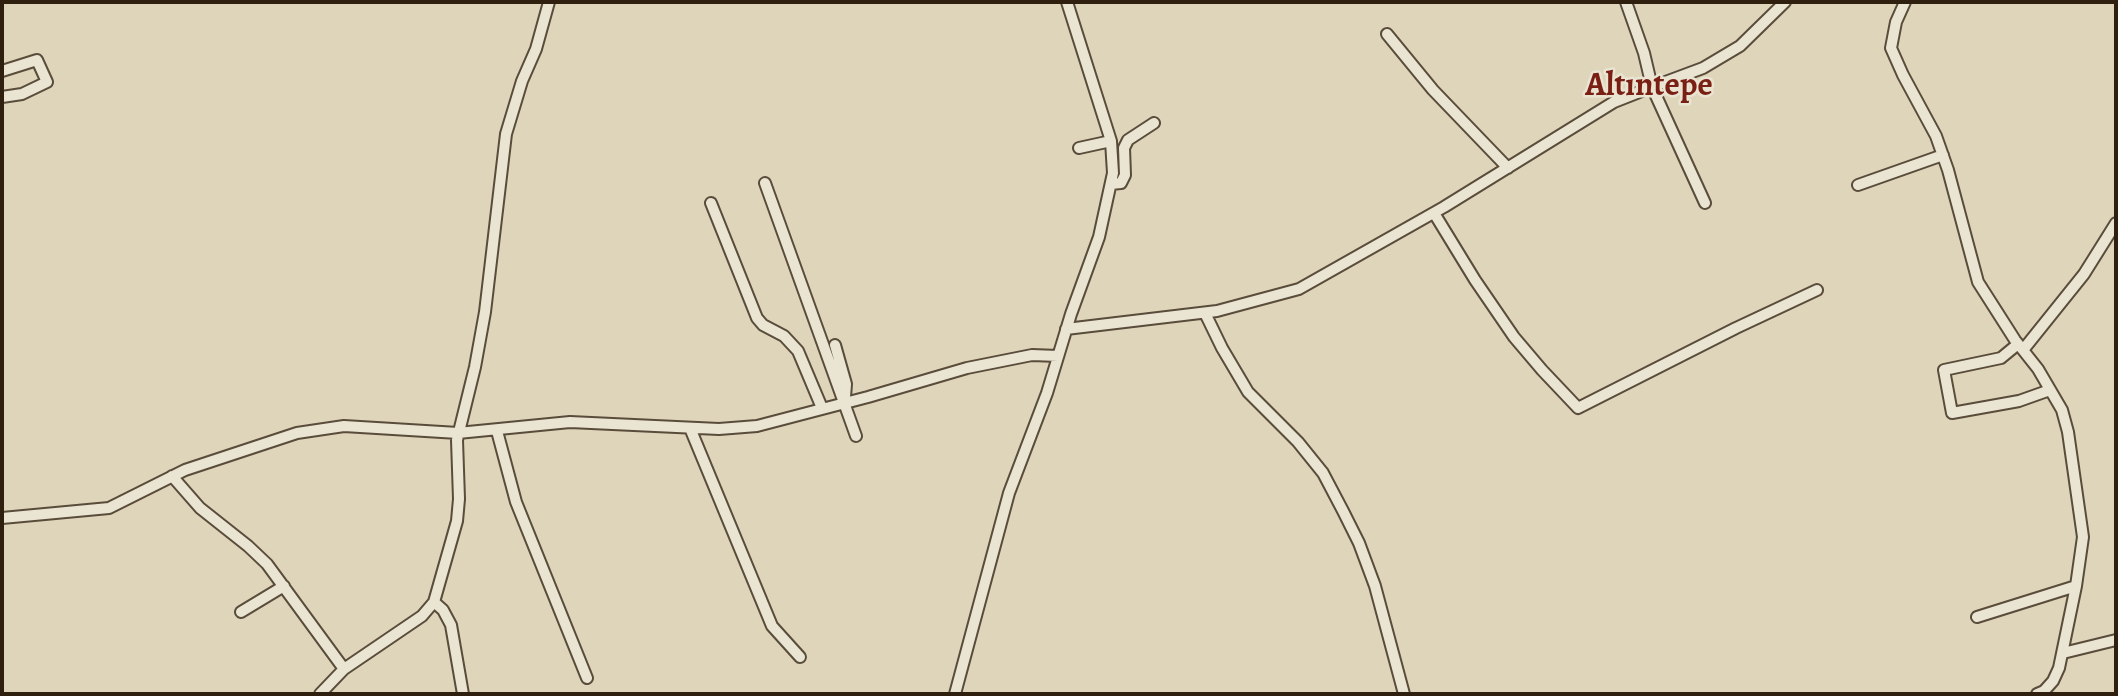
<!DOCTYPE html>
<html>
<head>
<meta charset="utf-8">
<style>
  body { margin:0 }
  #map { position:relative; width:2118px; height:696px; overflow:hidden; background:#dfd5ba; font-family:Alegreya,serif }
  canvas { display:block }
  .frame { position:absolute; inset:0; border:4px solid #2e1f0f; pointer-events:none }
</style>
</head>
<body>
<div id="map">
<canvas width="2118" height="696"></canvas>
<div class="frame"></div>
</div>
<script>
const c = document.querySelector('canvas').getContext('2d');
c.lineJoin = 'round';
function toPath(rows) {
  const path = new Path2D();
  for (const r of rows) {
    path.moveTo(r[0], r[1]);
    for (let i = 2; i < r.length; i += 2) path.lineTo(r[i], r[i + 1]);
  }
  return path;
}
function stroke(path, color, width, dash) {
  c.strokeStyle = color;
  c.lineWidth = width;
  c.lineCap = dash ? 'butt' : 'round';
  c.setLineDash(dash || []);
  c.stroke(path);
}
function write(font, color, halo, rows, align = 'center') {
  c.font = font + ' Alegreya,serif';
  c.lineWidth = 5;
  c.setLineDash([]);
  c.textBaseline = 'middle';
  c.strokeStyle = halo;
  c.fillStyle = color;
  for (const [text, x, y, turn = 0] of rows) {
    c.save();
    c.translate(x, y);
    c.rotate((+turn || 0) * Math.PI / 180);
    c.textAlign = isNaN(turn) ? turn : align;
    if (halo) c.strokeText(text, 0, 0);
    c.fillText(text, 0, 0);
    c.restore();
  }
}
const minor = toPath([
  [1626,2,1644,53,1652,87,1703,68,1740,46,1785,2],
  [1905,2,1896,22,1891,48,1903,75,1936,136,1948,170,1978,282,2015,340,2038,369,2062,410,2068,432,2083,537,2076,586,2059,668,2053,681,2044,691,2037,694],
  [1387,34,1433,90,1508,168],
  [2,71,37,60,47,82,22,94,2,97],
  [1079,148,1111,141],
  [765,183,856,436],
  [1111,184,1121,183,1125,175,1124,148,1128,140,1154,123],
  [1858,185,1943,155],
  [711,203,757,318,763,325,784,336,798,351,822,408],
  [1434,213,1475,280,1514,337,1542,370,1578,408,1736,328,1817,290],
  [1205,313,1222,348,1248,392,1298,442,1323,473,1343,511,1359,543,1375,586,1404,694],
  [1066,329,1217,311,1299,289,1444,207,1614,102,1652,87,1705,203],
  [2018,344,2001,358,1944,370,1952,413,2019,401,2050,390],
  [835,345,846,384,845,397],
  [2023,350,2084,274,2116,223],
  [690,428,772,626,800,657],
  [497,431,516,502,587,678],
  [172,476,200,508,248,546,267,564,344,669],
  [2,518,109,508,185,470,297,433,344,426,458,433,570,422,719,429,757,426,868,397,967,368,1032,355,1058,356],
  [241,612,284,586],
  [1977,617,2076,586],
  [2063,653,2116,640],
  [320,694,344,669,422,616,434,602],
  [463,694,451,625,443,610,434,602,457,521,459,499,457,440,475,367,485,312,506,134,522,81,536,49,549,2],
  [955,694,1009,493,1047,393,1071,314,1099,237,1113,173,1111,141,1067,2]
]);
stroke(minor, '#5a4c3a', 14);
stroke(minor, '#eae4d2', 10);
write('bold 33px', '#7a1f14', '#eae4d2', [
  ["Altıntepe",1649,87]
]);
</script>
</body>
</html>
